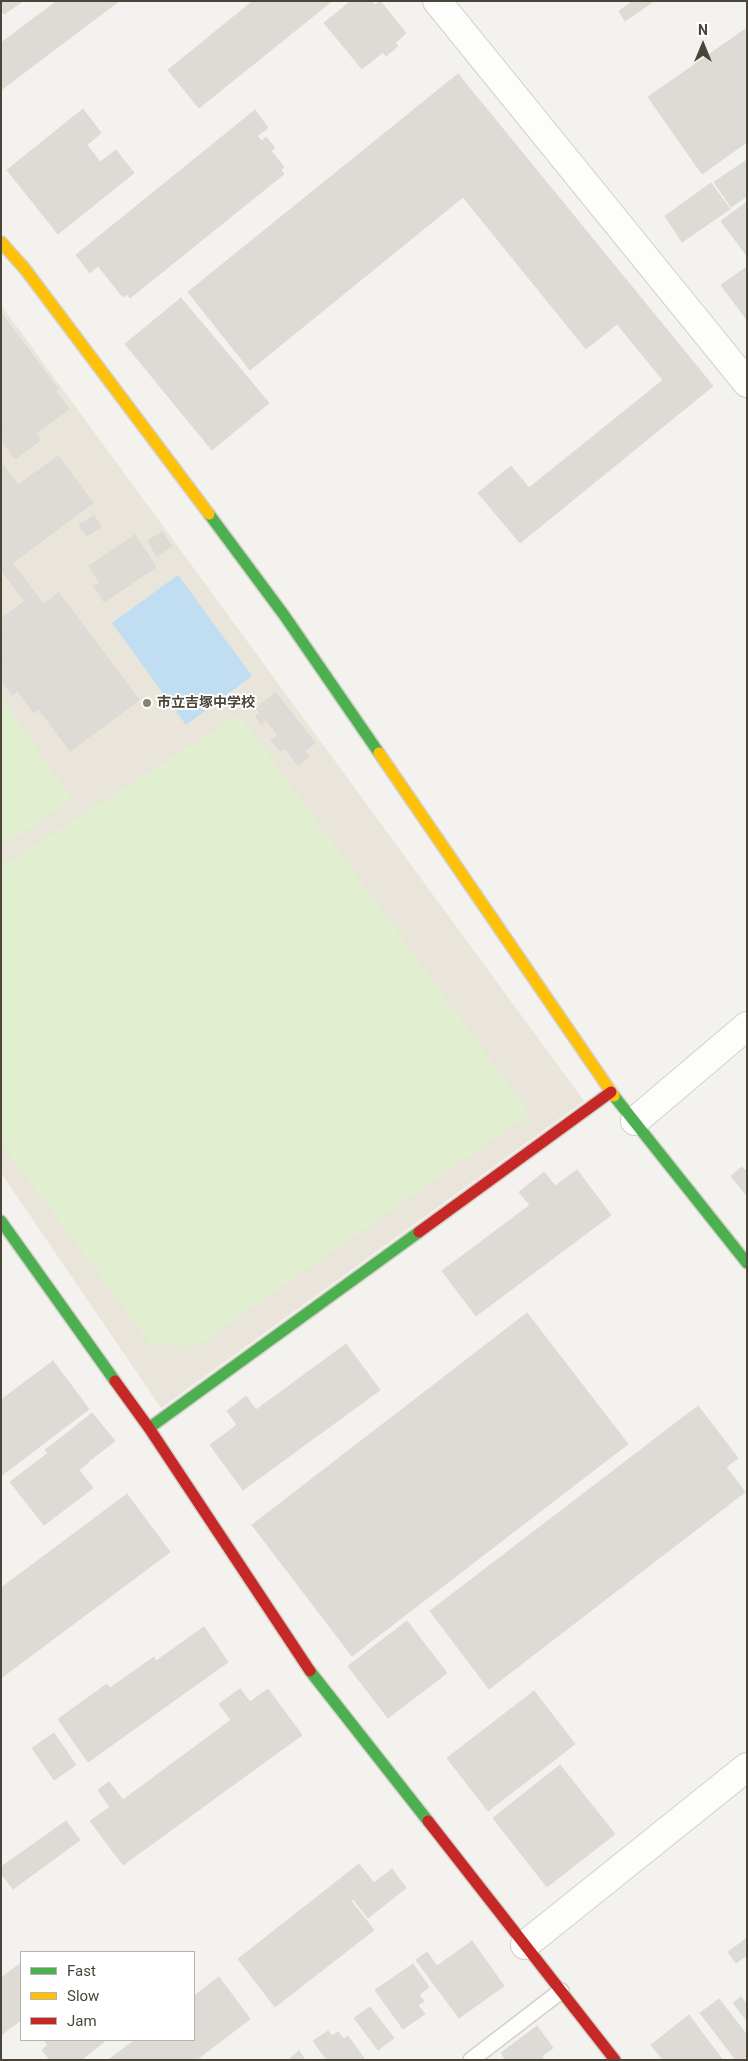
<!DOCTYPE html>
<html>
<head>
<meta charset="utf-8">
<style>
  body { margin:0 }
  #map { position:relative; width:748px; height:2061px; overflow:hidden; background:#f4f2ee; font-family:Roboto,sans-serif }
  canvas { display:block }
  .frame { position:absolute; inset:0; border:2px solid #4b4439; pointer-events:none }
  .legend { position:absolute; left:20px; top:1951px; width:175px; height:90px; box-sizing:border-box; background:#fff; border:1px solid #b7b4b0; margin:0; padding:6px 9px; list-style:none; font-size:15px; color:#4b4439 }
  .legend li { display:flex; align-items:center; gap:10px; height:25px }
  .legend b { width:25px; border:1px solid #b7b4b0 }
  .north { position:absolute; left:678px; top:20px; width:50px; height:50px; -webkit-text-stroke:4px #fff; paint-order:stroke; rotate:0deg; font-size:14px; font-weight:700; line-height:20px; text-align:center; color:#4b4439 }
  .north::after { content:''; display:block; margin:auto; width:18px; height:22px; background:#4b4439; clip-path:polygon(50% 0,100% 100%,50% 72%,0 100%) }
</style>
</head>
<body>
<div id="map">
<canvas width="748" height="2061"></canvas>
<div class="frame"></div>
<ul class="legend">
<li><b style="height:6px;background:#4caf50"></b>Fast</li>
<li><b style="height:6px;background:#ffc107"></b>Slow</li>
<li><b style="height:6px;background:#c62828"></b>Jam</li>
</ul>
<div class="north">N</div>
</div>
<script>
const c = document.querySelector('canvas').getContext('2d');
c.lineJoin = 'round';
function fillPath(path, color) {
  c.fillStyle = color;
  c.fill(path, 'evenodd');
}
function toPath(rows) {
  const path = new Path2D();
  for (const r of rows) {
    path.moveTo(r[0], r[1]);
    for (let i = 2; i < r.length; i += 2) path.lineTo(r[i], r[i + 1]);
  }
  return path;
}
function stroke(path, color, width, dash) {
  c.strokeStyle = color;
  c.lineWidth = width;
  c.lineCap = dash ? 'butt' : 'round';
  c.setLineDash(dash || []);
  c.stroke(path);
}
function write(font, color, halo, rows, align = 'center') {
  c.font = font + ' Roboto,"Noto Sans JP",sans-serif';
  c.lineWidth = 4;
  c.setLineDash([]);
  c.textBaseline = 'middle';
  c.strokeStyle = halo;
  c.fillStyle = color;
  for (const [text, x, y, turn = 0] of rows) {
    c.save();
    c.translate(x, y);
    c.rotate((+turn || 0) * Math.PI / 180);
    c.textAlign = isNaN(turn) ? turn : align;
    if (halo) c.strokeText(text, 0, 0);
    c.fillText(text, 0, 0);
    c.restore();
  }
}
fillPath(toPath([
  [1,305,584,1101,161,1408,1,1173]
]), '#eae5da');
fillPath(toPath([
  [1,697,72,799,1,848],
  [239,714,530,1114,197,1346,151,1345,1,1143,1,867]
]), '#e1eecf');
fillPath(toPath([
  [178,575,252,676,186,725,112,623]
]), '#c0ddf1');
const building = toPath([
  [1,1,23,1,4,14,1,11,1,1],
  [57,1,119,1,1,90,1,43,57,1],
  [253,1,332,1,199,108,168,70,253,1],
  [351,1,371,1,375,5,380,1,406,33,395,43,398,46,386,56,383,52,362,69,324,23,351,1],
  [633,1,654,1,625,21,619,11,633,1],
  [747,28,747,142,702,174,648,97,747,28],
  [458,74,713,386,520,543,478,493,511,466,529,488,663,380,617,324,586,349,463,197,250,370,188,292,458,74],
  [83,109,101,133,87,145,100,162,116,150,134,173,58,234,7,170,83,109],
  [255,110,268,128,257,136,262,141,266,137,275,148,271,151,284,167,281,170,284,174,130,298,127,294,123,297,98,266,90,273,76,255,255,110],
  [747,160,747,196,731,207,714,182,747,160],
  [711,183,730,209,682,242,665,216,711,183],
  [747,202,747,256,721,221,747,202],
  [747,267,747,320,721,285,747,267],
  [181,298,269,403,212,450,125,344,181,298],
  [1,313,58,389,1,431,1,313],
  [55,391,69,409,36,433,23,415,55,391],
  [22,415,40,440,15,459,1,440,1,431,22,415],
  [58,456,93,503,1,571,1,463,18,485,58,456],
  [94,516,101,527,87,536,79,525,94,516],
  [162,532,172,546,157,556,148,541,162,532],
  [135,535,156,567,104,602,94,586,100,583,89,566,135,535],
  [12,563,44,605,1,636,1,619,25,601,2,571,12,563],
  [59,593,139,700,70,751,39,709,34,713,18,691,25,685,1,654,1,636,59,593],
  [1,654,25,685,12,695,1,680,1,654],
  [276,693,315,743,304,751,309,757,298,765,285,748,280,751,271,740,278,735,266,720,261,724,256,716,260,713,256,708,276,693],
  [742,1167,747,1172,747,1196,731,1176,742,1167],
  [577,1170,611,1215,476,1316,442,1271,530,1205,519,1192,544,1172,555,1186,577,1170],
  [527,1313,628,1444,352,1656,252,1525,527,1313],
  [346,1344,380,1390,243,1490,210,1445,237,1425,227,1411,246,1396,256,1410,346,1344],
  [53,1361,89,1409,1,1476,1,1400,53,1361],
  [698,1406,738,1458,726,1467,745,1492,489,1689,430,1611,698,1406],
  [92,1413,115,1441,89,1461,67,1433,92,1413],
  [67,1433,89,1462,79,1470,93,1488,44,1525,10,1482,48,1453,45,1450,67,1433],
  [127,1494,170,1552,1,1678,1,1588,127,1494],
  [407,1621,447,1673,388,1718,348,1666,407,1621],
  [204,1627,228,1662,88,1762,58,1719,107,1684,110,1688,154,1657,156,1661,204,1627],
  [240,1689,250,1702,268,1689,302,1735,123,1865,90,1821,110,1807,98,1790,109,1782,123,1800,231,1720,219,1704,240,1689],
  [534,1691,575,1744,488,1811,447,1758,534,1691],
  [54,1733,76,1765,54,1780,32,1748,54,1733],
  [560,1765,615,1834,547,1887,493,1818,560,1765],
  [66,1821,80,1840,13,1889,1,1873,1,1867,66,1821],
  [359,1864,374,1883,351,1901,374,1930,275,2007,238,1959,359,1864],
  [392,1869,406,1888,368,1918,353,1899,392,1869],
  [747,1938,747,1955,736,1963,728,1952,747,1938],
  [472,1941,504,1986,459,2018,416,1960,427,1952,437,1966,472,1941],
  [21,1963,21,2020,1,2035,1,1978,21,1963],
  [413,1964,429,1987,419,1995,424,2001,418,2005,425,2014,403,2029,375,1990,413,1964],
  [219,1977,250,2019,196,2060,108,2060,135,2040,194,2040,194,1996,219,1977],
  [741,1997,747,2005,747,2021,733,2003,741,1997],
  [719,1999,747,2035,747,2060,736,2060,700,2013,719,1999],
  [370,2007,394,2038,378,2050,354,2018,370,2007],
  [689,2015,709,2042,723,2060,663,2060,651,2045,689,2015],
  [537,2026,553,2048,542,2056,544,2060,506,2060,501,2053,537,2026],
  [328,2031,332,2036,338,2032,344,2039,348,2036,365,2060,327,2060,313,2041,328,2031],
  [44,2040,104,2040,105,2041,81,2060,50,2060,42,2050,48,2045,44,2040],
  [299,2051,305,2060,288,2060,299,2051]
]);
fillPath(building, '#dedbd6');
stroke(building, '#dcd9d4', 1);
const lane = toPath([
  [471,2060,561,1991]
]);
const street = toPath([
  [437,1,747,383],
  [635,1121,747,1026],
  [525,1945,747,1767]
]);
const fast = toPath([
  [209,514,284,615,379,753],
  [614,1096,747,1263],
  [1,1221,115,1381],
  [149,1428,419,1232],
  [310,1671,428,1821]
]);
const slow = toPath([
  [1,242,25,269,209,514],
  [379,753,614,1096]
]);
const jam = toPath([
  [419,1232,611,1092],
  [115,1381,149,1428,310,1671],
  [428,1821,615,2060]
]);
stroke(lane, '#d2d0cb', 18);
stroke(street, '#d2d0cb', 30);
stroke(fast, '#d3cfc5', 14);
stroke(slow, '#d3cfc5', 14);
stroke(jam, '#d3cfc5', 14);
stroke(lane, '#fdfdfc', 15);
stroke(street, '#fdfdfc', 28);
stroke(fast, '#4caf50', 11);
stroke(slow, '#ffc107', 11);
stroke(jam, '#c62828', 11);
for (const [x, y, r, color] of [
  [147,703,5,"#868178"]
]) {
  const dot = new Path2D();
  dot.arc(x, y, r, 0, 2 * Math.PI);
  c.fillStyle = color;
  c.fill(dot);
  stroke(dot, '#fff', 2);
}
write('bold 14px', '#4b4439', '#fff', [
  ["市立吉塚中学校",157,703]
], 'left');
</script>
</body>
</html>
